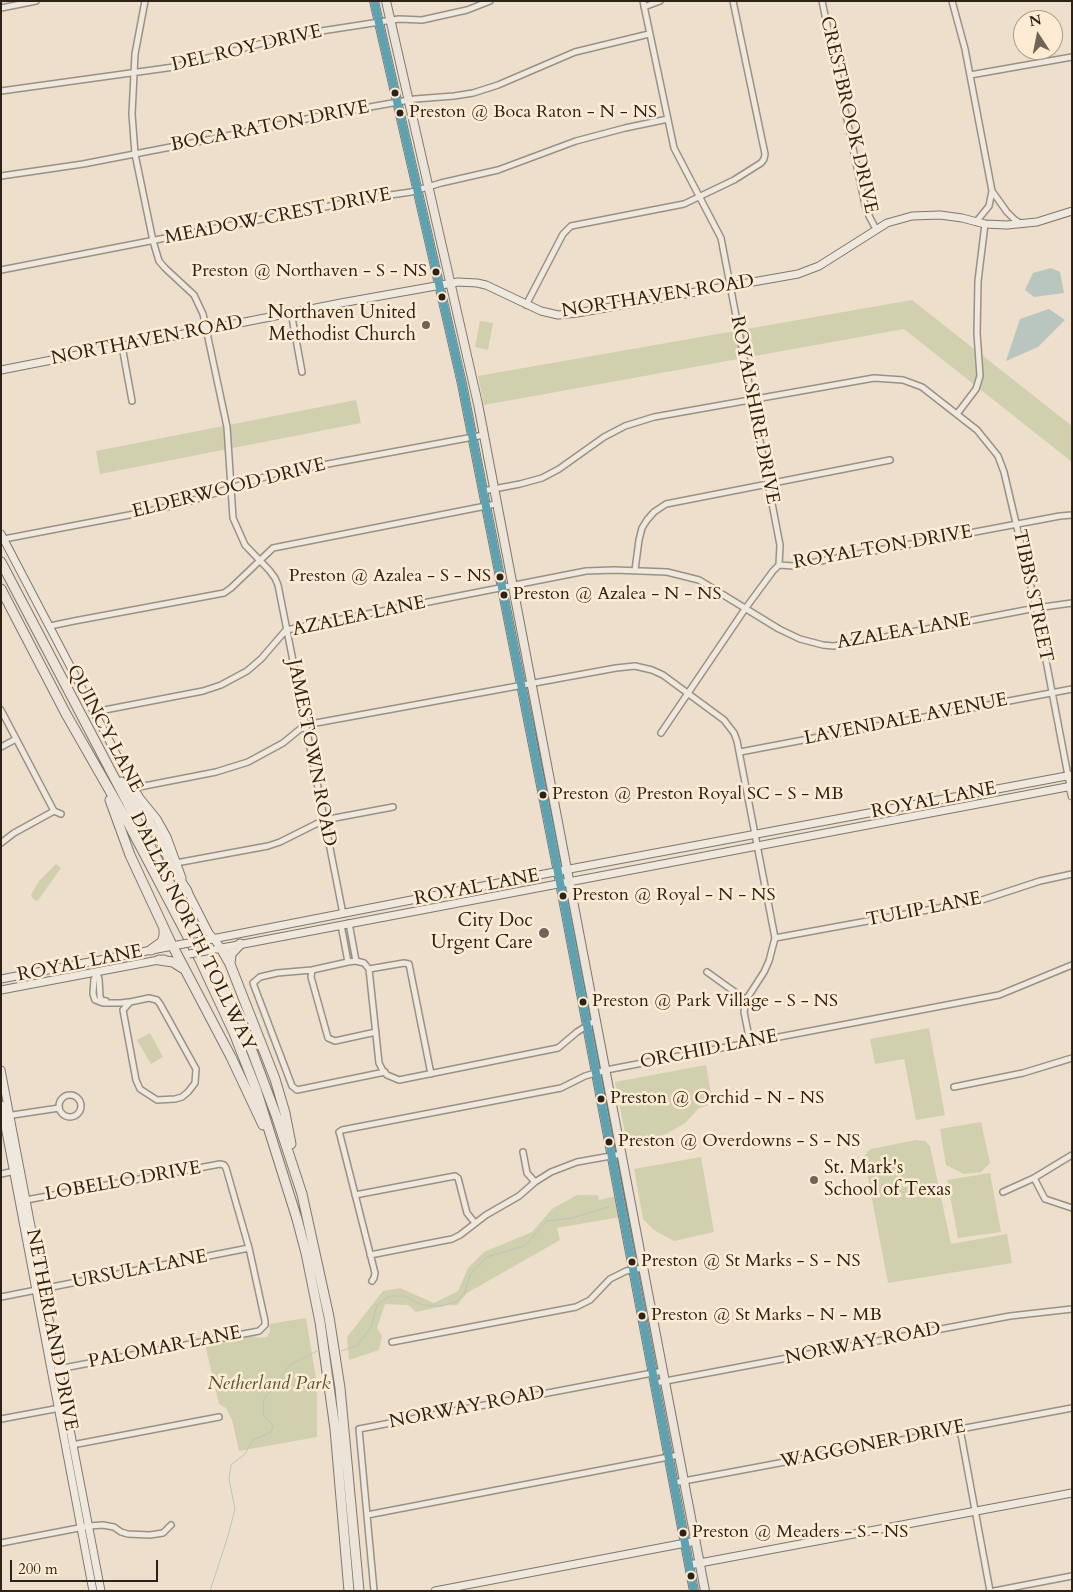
<!DOCTYPE html>
<html>
<head>
<meta charset="utf-8">
<style>
  body { margin:0 }
  #map { position:relative; width:1073px; height:1592px; overflow:hidden; background:#eddfcb; font-family:Cardo,serif }
  canvas { display:block }
  .frame { position:absolute; inset:0; border:2px solid #2c2217; pointer-events:none }
  .north { position:absolute; left:1013px; top:10px; width:50px; height:50px; box-sizing:border-box; background:#fdecd3; border:1px solid #a99b88; border-radius:50%; rotate:349deg; font-size:14px; font-weight:700; line-height:20px; text-align:center; color:#2c2217 }
  .north::after { content:''; display:block; margin:auto; width:18px; height:22px; background:#706456; clip-path:polygon(50% 0,100% 100%,50% 72%,0 100%) }
  .scale { position:absolute; left:10px; top:1560px; width:148px; height:22px; box-sizing:border-box; border:2px solid #2c2217; border-top:0; padding-left:6px; font-size:15px; line-height:18px; white-space:nowrap; color:#2c2217; -webkit-text-stroke:4px #fdecd3; paint-order:stroke }
</style>
</head>
<body>
<div id="map">
<canvas width="1073" height="1592"></canvas>
<div class="frame"></div>
<div class="north">N</div>
<div class="scale">200 m</div>
</div>
<script>
const c = document.querySelector('canvas').getContext('2d');
c.lineJoin = 'round';
function fillPath(path, color) {
  c.fillStyle = color;
  c.fill(path, 'evenodd');
}
function toPath(rows) {
  const path = new Path2D();
  for (const r of rows) {
    if (r.length === 3) {
      path.moveTo(r[0] + r[2], r[1]);
      path.arc(r[0], r[1], r[2], 0, 2 * Math.PI);
      continue;
    }
    path.moveTo(r[0], r[1]);
    for (let i = 2; i < r.length; i += 2) path.lineTo(r[i], r[i + 1]);
  }
  return path;
}
function stroke(path, color, width, dash) {
  c.strokeStyle = color;
  c.lineWidth = width;
  c.lineCap = dash ? 'butt' : 'round';
  c.setLineDash(dash || []);
  c.stroke(path);
}
function write(font, color, halo, rows, align = 'center') {
  c.font = font + ' Cardo,serif';
  c.lineWidth = 5;
  c.setLineDash([]);
  c.textBaseline = 'middle';
  c.strokeStyle = halo;
  c.fillStyle = color;
  for (const [text, x, y, turn = 0] of rows) {
    c.save();
    c.translate(x, y);
    c.rotate((+turn || 0) * Math.PI / 180);
    c.textAlign = isNaN(turn) ? turn : align;
    if (halo) c.strokeText(text, 0, 0);
    c.fillText(text, 0, 0);
    c.restore();
  }
}
fillPath(toPath([
  [912,300,1072,426,1072,462,904,329,484,405,478,376],
  [480,321,493,323,488,350,475,347],
  [356,400,361,423,100,474,96,451],
  [56,864,61,868,39,899,37,901,33,899,31,895,39,881],
  [929,1028,945,1115,916,1120,904,1059,875,1064,870,1039],
  [150,1033,163,1057,151,1064,137,1040],
  [706,1065,713,1104,699,1108,685,1123,668,1133,653,1139,627,1143,615,1082],
  [981,1122,990,1163,981,1172,964,1174,946,1165,940,1129],
  [916,1140,925,1141,930,1146,951,1244,1007,1234,1012,1263,888,1283,864,1157,868,1151,871,1149],
  [701,1157,714,1232,674,1241,654,1230,643,1219,634,1169],
  [990,1173,1001,1232,958,1238,947,1180],
  [577,1195,598,1195,599,1200,616,1196,620,1217,557,1228,560,1240,467,1293,457,1305,448,1305,416,1312,408,1305,385,1304,377,1328,382,1336,379,1350,349,1360,347,1337,383,1291,400,1288,434,1303,458,1291,468,1268,484,1252,532,1232,552,1209],
  [306,1318,317,1385,317,1437,239,1451,232,1420,226,1408,219,1404,205,1344,251,1335,258,1338,267,1337,270,1331,269,1324]
]), '#d0d0ae');
fillPath(toPath([
  [1051,268,1060,272,1064,293,1034,297,1025,290,1033,273],
  [1049,309,1065,320,1038,347,1006,361,1020,319]
]), '#b8c6bf');
stroke(toPath([
  [342,1351,358,1345,371,1327,377,1305,390,1296,405,1296,422,1305,441,1306,456,1302,465,1292,470,1275,487,1257,524,1246,547,1221,572,1218,609,1207],
  [210,1591,228,1536,235,1509,229,1479,231,1465,245,1454,253,1440,271,1432,273,1426,264,1416,263,1406,264,1399,271,1389,290,1365,317,1351]
]), '#b8c6bf', 1);
const street = toPath([
  [145,1,135,54,132,114,135,154,153,241,159,261,165,268,194,295,203,314,227,427,233,518,245,545,269,570,275,578,278,585,343,914],
  [643,1,674,148,721,238,780,545,779,565],
  [822,1,865,205,869,216,876,229],
  [952,1,965,49,992,191,1007,212,1015,220,1022,224],
  [644,7,660,1],
  [1,8,36,1],
  [970,75,1072,57],
  [1,91,174,67,289,36,399,19,422,20,467,10,490,1],
  [1,176,83,164,212,139,325,115,415,99,454,96,473,93,498,85,575,52,649,34],
  [976,222,989,206,992,191],
  [1,270,376,197,411,192,441,183,498,170,576,141,625,128,668,119],
  [526,305,563,234,571,226,684,204,734,180,761,163,764,159,765,154,733,1],
  [291,312,302,372],
  [122,346,132,401],
  [957,414,976,389,980,376,977,333,978,281,985,224],
  [483,491,520,484,542,478,559,469,604,437,625,426,654,417,874,378,903,380,922,387,977,430,998,456,1004,472,1036,608,1070,786],
  [4,539,150,511,191,501,274,474,484,435],
  [779,565,794,566,1060,516,1072,515],
  [635,570,639,540,642,528,647,520,654,512,666,504,890,460],
  [50,626,74,621,224,593,231,588,273,548,496,504],
  [1,710,54,811],
  [94,712,203,691,221,685,247,671,261,659,286,630,586,571,614,570,667,572,699,580,779,629,800,639,823,645,833,646,854,643,1036,608,1072,603],
  [661,733,745,609,773,571,779,565],
  [1,747,16,739],
  [740,752,1072,689],
  [134,788,216,772,248,762,283,743,305,725,616,668,635,666,652,670,663,675,724,720,734,733,737,741,775,938,769,961,764,972,746,1000,744,1012,750,1042],
  [1,843,14,833,54,811,61,814],
  [176,863,268,846,280,842,324,820,393,807],
  [349,923,356,961],
  [341,925,348,962],
  [775,938,982,900,1040,881,1072,874],
  [369,969,404,963,409,964,431,1074],
  [312,970,311,977,328,1038,335,1041,376,1032],
  [707,972,746,1000],
  [97,973,94,979,93,994,95,1000,103,1003,121,1003,128,1002],
  [97,973,99,979,100,996,101,1000,106,1001],
  [149,998,157,1000,160,1004,196,1069,195,1083,188,1092,182,1097,175,1099,157,1100,140,1089,136,1080,123,1010,130,1002,149,998],
  [385,1072,297,1090,292,1086,253,983,260,977,277,973,312,970,348,962,356,961,364,963,369,969,379,1063,382,1069,387,1075,399,1080,558,1048,577,1032,596,1020],
  [954,1087,1023,1073,1072,1058],
  [70,1106,11],
  [6,1116,59,1108],
  [523,1152,527,1173,535,1182],
  [1,1174,15,1171],
  [1034,1178,1045,1199,1072,1208],
  [1003,1192,1034,1178,1072,1155],
  [355,1195,455,1176,458,1178,467,1213,475,1223],
  [26,1200,220,1164,224,1165,226,1168,249,1248,265,1321,265,1325,259,1331,58,1369],
  [370,1255,452,1239,460,1235,486,1215,519,1196,535,1182,551,1172,577,1162,622,1154],
  [372,1281,374,1278,375,1273,340,1135,339,1132,342,1130,561,1088,585,1076,606,1070,999,995,1072,965],
  [1,1297,249,1248],
  [392,1342,576,1307,590,1300,610,1279,626,1271,643,1268],
  [655,1383,1010,1316,1072,1309],
  [1,1419,60,1408],
  [960,1429,990,1591],
  [72,1445,219,1417],
  [673,1483,1072,1408],
  [367,1515,679,1455],
  [1,1543,89,1526,103,1525,114,1527,121,1532,128,1534,150,1535,163,1533,171,1525],
  [374,1591,359,1429,663,1371],
  [994,1591,1072,1576]
]);
const secondary = toPath([
  [1,370,341,303,458,282,477,283,486,285,541,311,558,315,577,313,798,274,819,266,887,223,912,216,940,215,962,218,985,224,1007,225,1037,222,1072,211],
  [1,534,134,788,140,798,157,819,167,837,182,878],
  [1070,786,1072,796],
  [186,888,209,933,221,948],
  [207,940,575,868,1072,775],
  [217,949,1072,786],
  [1,979,183,944],
  [1,990,164,959],
  [1,1070,101,1591],
  [1,1105,93,1591],
  [689,1565,1072,1493],
  [435,1591,696,1541]
]);
const primary = toPath([
  [374,1,462,384,558,872,694,1591],
  [386,1,478,404,705,1591]
]);
const highway = toPath([
  [1,562,209,958,252,1051,277,1118,302,1194,329,1317,340,1388,359,1591],
  [1,589,66,714,126,819,200,960,234,1033,256,1089,297,1219,306,1253,320,1322,335,1429,349,1591],
  [121,782,147,818,160,839,174,871,187,891],
  [110,800,130,855,170,941,231,1057,263,1125],
  [221,948,230,964,275,1079,285,1113,291,1144],
  [151,950,162,942,164,936,164,930],
  [159,960,173,962,184,969],
  [230,964,231,954,240,944]
]);
stroke(street, '#9a9184', 8);
stroke(secondary, '#7f776c', 9);
stroke(primary, '#7f776c', 10);
stroke(highway, '#7f776c', 11);
stroke(street, '#efe8de', 5);
stroke(secondary, '#efe8de', 7);
stroke(primary, '#ece4d9', 8);
stroke(highway, '#ece4d9', 9);
const secondaryBridge = toPath([
  [183,944,207,940],
  [189,954,212,950]
]);
stroke(secondaryBridge, '#7f776c', 9, []);
stroke(secondaryBridge, '#efe8de', 7);
stroke(toPath([
  [374,1,462,384,558,872,694,1591]
]), '#5ba2b3', 8);
for (const [x, y, r, color] of [
  [395,93,4.5,"#2c2217"],
  [400,113,4.5,"#2c2217"],
  [436,272,4.5,"#2c2217"],
  [442,297,4.5,"#2c2217"],
  [426,325,5,"#706456"],
  [500,577,4.5,"#2c2217"],
  [504,595,4.5,"#2c2217"],
  [543,795,4.5,"#2c2217"],
  [563,896,4.5,"#2c2217"],
  [544,933,6,"#706456"],
  [583,1002,4.5,"#2c2217"],
  [601,1099,4.5,"#2c2217"],
  [609,1142,4.5,"#2c2217"],
  [814,1180,5,"#706456"],
  [632,1262,4.5,"#2c2217"],
  [642,1316,4.5,"#2c2217"],
  [683,1533,4.5,"#2c2217"],
  [691,1576,4.5,"#2c2217"]
]) {
  const dot = new Path2D();
  dot.arc(x, y, r, 0, 2 * Math.PI);
  c.fillStyle = color;
  c.fill(dot);
  stroke(dot, '#fdecd3', 2);
}
write('18px', '#2c2217', '#fdecd3', [
  ["Preston @ Boca Raton - N - NS",409,113],
  ["Preston @ Northaven - S - NS",427,272,"right"],
  ["Preston @ Azalea - S - NS",491,577,"right"],
  ["Preston @ Azalea - N - NS",513,595],
  ["Preston @ Preston Royal SC - S - MB",552,795],
  ["Preston @ Royal - N - NS",572,896],
  ["Preston @ Park Village - S - NS",592,1002],
  ["Preston @ Orchid - N - NS",610,1099],
  ["Preston @ Overdowns - S - NS",618,1142],
  ["Preston @ St Marks - S - NS",641,1262],
  ["Preston @ St Marks - N - MB",651,1316],
  ["Preston @ Meaders - S - NS",692,1533]
], 'left');
write('19px', '#2c2217', '#fdecd3', [
  ["DEL ROY DRIVE",247,49,-13],
  ["CRESTBROOK DRIVE",848,115,77],
  ["BOCA RATON DRIVE",270,127,-11],
  ["MEADOW CREST DRIVE",278,217,-11],
  ["NORTHAVEN ROAD",658,297,-9],
  ["NORTHAVEN ROAD",147,341,-11],
  ["ROYALSHIRE DRIVE",754,410,79],
  ["ELDERWOOD DRIVE",229,489,-14],
  ["ROYALTON DRIVE",883,548,-10],
  ["TIBBS STREET",1032,596,78],
  ["AZALEA LANE",359,617,-12],
  ["AZALEA LANE",904,632,-10],
  ["LAVENDALE AVENUE",906,720,-11],
  ["QUINCY LANE",104,729,62],
  ["JAMESTOWN ROAD",311,753,79],
  ["ROYAL LANE",934,801,-11],
  ["ROYAL LANE",477,888,-11],
  ["TULIP LANE",924,910,-11],
  ["DALLAS NORTH TOLLWAY",192,932,64],
  ["ROYAL LANE",80,964,-11],
  ["ORCHID LANE",709,1050,-11],
  ["LOBELLO DRIVE",123,1182,-10],
  ["URSULA LANE",140,1270,-11],
  ["NETHERLAND DRIVE",51,1330,79],
  ["NORWAY ROAD",863,1344,-11],
  ["PALOMAR LANE",165,1348,-11],
  ["NORWAY ROAD",467,1408,-11],
  ["WAGGONER DRIVE",873,1445,-11]
]);
write('19px', '#2c2217', '#fdecd3', [
  ["Northaven United",416,314],
  ["Methodist Church",416,336],
  ["City Doc",533,922],
  ["Urgent Care",533,944],
  ["St. Mark's",824,1169,"left"],
  ["School of Texas",824,1191,"left"]
], 'right');
write('italic 19px', '#56533d', '#fdecd3', [
  ["Netherland Park",269,1385]
]);
</script>
</body>
</html>
